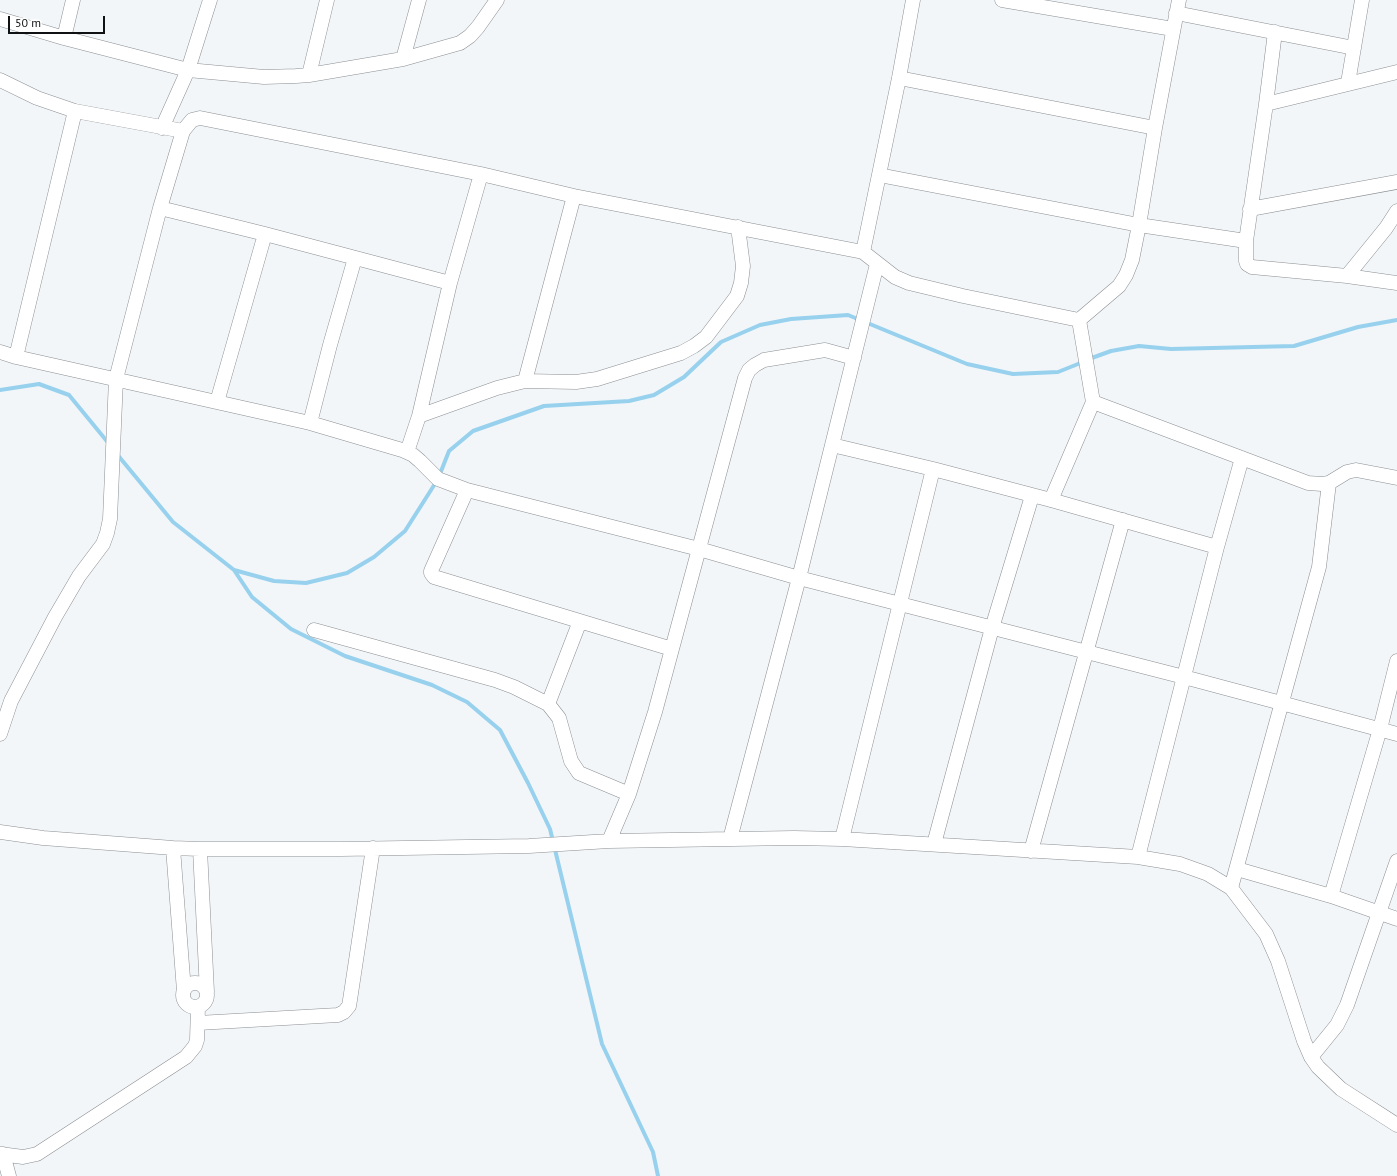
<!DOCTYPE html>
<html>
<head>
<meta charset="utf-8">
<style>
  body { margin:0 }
  #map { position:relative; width:1397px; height:1176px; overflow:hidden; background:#f2f6f9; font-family:"PT Sans",sans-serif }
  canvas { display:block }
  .scale { position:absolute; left:8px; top:16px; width:97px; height:18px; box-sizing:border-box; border:2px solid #101112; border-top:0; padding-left:5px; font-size:12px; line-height:14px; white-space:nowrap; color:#101112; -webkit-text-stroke:3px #fff; paint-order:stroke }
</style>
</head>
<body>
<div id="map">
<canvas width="1397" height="1176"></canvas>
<div class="scale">50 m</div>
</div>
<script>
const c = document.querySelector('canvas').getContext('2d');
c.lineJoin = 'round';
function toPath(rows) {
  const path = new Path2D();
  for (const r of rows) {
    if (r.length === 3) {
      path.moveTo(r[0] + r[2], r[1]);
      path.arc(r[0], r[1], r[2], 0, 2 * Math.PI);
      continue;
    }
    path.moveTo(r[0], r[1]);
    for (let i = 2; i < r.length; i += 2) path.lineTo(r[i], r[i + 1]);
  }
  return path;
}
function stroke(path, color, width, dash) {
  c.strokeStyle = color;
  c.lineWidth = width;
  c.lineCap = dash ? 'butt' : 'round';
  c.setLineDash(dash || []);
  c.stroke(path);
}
stroke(toPath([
  [1089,359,1111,351,1139,346,1171,349,1294,346,1358,327,1397,320],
  [0,390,39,384,69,395,110,445],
  [116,453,173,522,234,570,252,597,291,629,345,656,432,685,467,702,500,730,528,783,550,829,602,1044,653,1152,658,1176],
  [234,570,274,581,306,583,347,573,374,557,405,531,438,479,449,451,473,431,544,406,629,401,654,395,684,377,721,342,760,325,791,319,848,315,967,364,1013,374,1058,372,1083,362]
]), '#97d1ed', 4);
const minor = toPath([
  [913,0,899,78,863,252,895,277,909,283,963,296,1079,320],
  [1002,0,1173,29],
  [1176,13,1354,48],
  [0,19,64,38,188,70,264,77,296,76,309,75,403,59,460,43,470,36,478,27,497,0],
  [64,38,73,0],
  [403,59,419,0],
  [1397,72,1266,104,1246,241,1246,261,1247,264,1252,267,1347,276,1397,283],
  [309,75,327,0],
  [899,78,1155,128],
  [0,80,37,98,75,111,183,131],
  [1348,83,1362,0],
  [1266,104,1275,32],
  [162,128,188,70,210,0],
  [879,175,1139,225,1246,241],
  [160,208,265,234,450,283],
  [1250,209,1397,182],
  [1347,276,1386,228,1397,211],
  [1079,320,1093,402,1308,483,1322,484,1329,483,1319,567,1231,888],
  [1079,320,1119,286,1126,275,1132,260,1139,225,1155,128,1179,0],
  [0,352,16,357,310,423,402,450,413,455,420,461,438,479,467,490,699,549,799,578,1184,677,1397,734],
  [16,357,75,111],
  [525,381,576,382,597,379,681,353,694,346,706,337,737,296,741,283,743,266,738,227],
  [217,402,265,234],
  [419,416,497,388,525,381,574,196],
  [310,423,330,345,355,258],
  [832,445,933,469,1051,500,1217,547],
  [407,452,419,416,450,283,481,174],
  [1329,483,1347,472,1356,470,1397,478],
  [467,490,431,571,431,573,434,577,672,649],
  [1051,500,1093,402],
  [314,630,495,680,514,687,548,704,559,718,571,761,579,773,629,794],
  [548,704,580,621],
  [0,734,11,701,55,617,79,576,103,544,107,533,110,519,116,379,160,208,183,131,192,120,200,118,481,174,574,196,863,252],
  [0,832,43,838,173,848,200,849,341,849,529,846,609,841,794,838,842,839,1138,857,1180,864,1208,874,1231,888,1266,934,1278,961,1304,1041,1311,1057,1318,1067,1341,1089,1397,1125],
  [730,839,799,578,877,264],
  [842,839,933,469],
  [609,841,629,794,655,712,745,378,749,370,755,365,764,360,825,350,854,358],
  [934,844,992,628,1032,496],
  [173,848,184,991],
  [200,849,207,992],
  [1031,851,1123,520],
  [1138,857,1217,547,1242,458],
  [1237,869,1331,896,1397,919],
  [1331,896,1380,729,1397,661],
  [195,995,12],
  [198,1023,338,1015,344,1012,349,1006,350,1000,373,848],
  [1311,1057,1337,1025,1347,1005,1397,861],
  [0,1154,23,1157,37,1154,186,1057,195,1046,197,1040,198,1007],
  [3,1154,9,1176]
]);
stroke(minor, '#8c8f92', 15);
stroke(minor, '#fff', 14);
</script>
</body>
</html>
